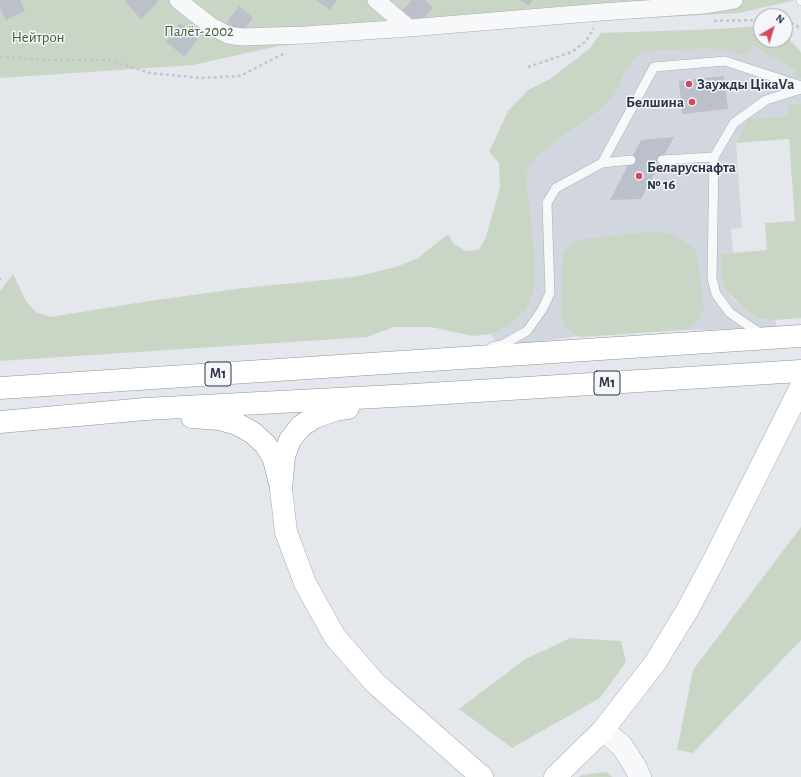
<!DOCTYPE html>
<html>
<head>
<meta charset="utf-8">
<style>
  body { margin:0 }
  #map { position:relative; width:801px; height:777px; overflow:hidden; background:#e4e7ec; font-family:"Alegreya Sans",sans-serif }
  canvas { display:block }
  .north { position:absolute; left:753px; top:8px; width:40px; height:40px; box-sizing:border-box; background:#f4f6f9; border:1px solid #a4a8b1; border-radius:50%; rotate:38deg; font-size:11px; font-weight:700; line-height:16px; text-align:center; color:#2b3445 }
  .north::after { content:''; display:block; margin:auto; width:14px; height:18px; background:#d1495b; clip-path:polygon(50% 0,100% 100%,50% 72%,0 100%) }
</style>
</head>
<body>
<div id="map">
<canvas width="801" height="777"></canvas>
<div class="north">N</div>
</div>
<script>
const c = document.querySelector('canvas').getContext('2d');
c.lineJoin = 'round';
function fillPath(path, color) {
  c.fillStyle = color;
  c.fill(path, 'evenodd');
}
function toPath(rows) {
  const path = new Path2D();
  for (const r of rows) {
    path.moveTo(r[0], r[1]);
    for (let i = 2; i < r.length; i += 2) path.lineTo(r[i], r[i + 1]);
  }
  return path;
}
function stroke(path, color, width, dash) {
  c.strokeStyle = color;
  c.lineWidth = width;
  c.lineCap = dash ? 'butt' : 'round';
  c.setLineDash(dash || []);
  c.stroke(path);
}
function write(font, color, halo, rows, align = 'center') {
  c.font = font + ' "Alegreya Sans",sans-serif';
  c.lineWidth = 3;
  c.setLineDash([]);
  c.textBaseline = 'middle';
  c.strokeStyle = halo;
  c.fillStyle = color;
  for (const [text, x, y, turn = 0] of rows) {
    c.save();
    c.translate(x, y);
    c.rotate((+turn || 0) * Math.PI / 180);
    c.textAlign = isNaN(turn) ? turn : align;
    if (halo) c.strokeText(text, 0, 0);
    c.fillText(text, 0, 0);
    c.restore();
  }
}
fillPath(toPath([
  [752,45,797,71,799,79,801,78,801,104,788,104,788,116,747,119,736,143,742,228,731,229,733,253,721,254,721,274,726,290,733,299,745,310,760,319,775,320,778,329,685,330,694,326,621,235,589,238,566,328,577,336,500,348,491,334,511,325,525,311,528,202,526,177,530,165,540,153,603,108,614,96,625,72,632,61,641,54,661,50,725,49,746,56]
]), '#d2d6de');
fillPath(toPath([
  [0,0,796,0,739,13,411,31,278,46,193,65,0,78],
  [755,26,761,27,761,40,785,40,785,36,797,47,801,53,801,78,799,79,794,77,796,71,752,45,746,56,725,49,661,50,641,54,632,61,625,72,614,96,603,108,540,153,530,165,526,177,534,250,534,290,525,311,511,325,491,334,473,336,431,327,394,327,367,337,0,361,0,291,13,274,26,301,37,313,51,317,149,301,244,288,354,277,396,267,418,258,448,234,454,244,466,251,479,250,486,237,500,187,499,163,489,152,508,111,528,90,550,79,589,49,601,33,718,29],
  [788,104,801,104,801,318,775,320,760,319,745,310,726,290,721,274,721,254,767,250,765,223,795,221,789,139,736,143,747,119,787,116],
  [659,231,676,237,696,250,704,307,700,317,694,326,685,330,581,337,577,336,566,328,561,317,563,253,572,242,589,238],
  [801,527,801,640,693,753,677,750,693,670],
  [570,638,621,641,626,662,600,698,512,748,459,709,524,660],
  [607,772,612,777,579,777,582,775]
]), '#c9d6c5');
fillPath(toPath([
  [0,0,20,0,25,11,6,20,0,8],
  [126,0,157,0,158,2,141,19,125,2],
  [316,0,337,0,330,10],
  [412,0,425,0,433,7,418,25,402,11],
  [520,0,533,0,529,6],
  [239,6,253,18,241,33,227,22],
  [180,23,199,37,185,57,166,42],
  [724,76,728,109,682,114,679,81],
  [674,137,641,199,610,200,641,140]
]), '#bbc0ca');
const service = toPath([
  [801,0,801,1],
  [662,160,714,157],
  [602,163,654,67,725,61,801,86],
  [762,333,758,332,730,313,716,294,712,278,714,157,734,123,766,100,801,89],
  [492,347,504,344,527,331,542,310,550,293,547,203,556,188,602,163,631,160]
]);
const minor = toPath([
  [178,0,211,26,228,35,242,37,305,35,409,28,601,12,704,5,734,0],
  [376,0,409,28]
]);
const tertiary = toPath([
  [603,730,622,746,636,768,640,777]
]);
const secondary = toPath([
  [281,489,286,532,305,583,335,637,375,683,482,777],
  [555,777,603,730,655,663,688,609,714,560,801,387]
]);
const motorway = toPath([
  [0,388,801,336],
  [192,417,219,419,237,424,253,433,266,445,274,459,279,480],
  [0,422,145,409,413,395,801,371],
  [281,489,284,456,290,440,301,426,315,417,335,410,348,408]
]);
stroke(service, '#a9aeb7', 10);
stroke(minor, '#a9aeb7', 18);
stroke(tertiary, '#a9aeb7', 23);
stroke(secondary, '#a9aeb7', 23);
stroke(motorway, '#8b94a3', 23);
stroke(toPath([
  [714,21,761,20],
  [785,22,794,24,801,29],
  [0,57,52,60,108,60,150,73,201,78,240,76,285,53],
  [528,67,572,52,586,41,594,28],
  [0,278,0,280]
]), '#c2c5cb', 2.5, [3, 3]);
stroke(service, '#f7f8fa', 9);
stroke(minor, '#f7f8fa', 17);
stroke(tertiary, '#f7f8fa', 22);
stroke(secondary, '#fff', 22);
stroke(motorway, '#fff', 22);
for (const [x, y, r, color] of [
  [689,84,4,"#d1495b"],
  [692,102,4,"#d1495b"],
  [639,176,4,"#d1495b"]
]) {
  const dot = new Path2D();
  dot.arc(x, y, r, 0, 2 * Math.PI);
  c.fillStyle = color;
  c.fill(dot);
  stroke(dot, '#f4f6f9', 1.5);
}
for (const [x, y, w] of [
  [218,374,26],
  [607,383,26]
]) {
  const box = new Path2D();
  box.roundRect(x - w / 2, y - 12, w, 24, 3);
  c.fillStyle = '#f4f6f9';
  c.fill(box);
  stroke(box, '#2b3445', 1);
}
write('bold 14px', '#2b3445', null, [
  ["М1",218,374],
  ["М1",607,383]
]);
write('15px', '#3f6138', '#f4f6f9', [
  ["Палёт-2002",199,31],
  ["Нейтрон",38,37]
]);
write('bold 15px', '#2b3445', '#f4f6f9', [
  ["Заужды ЦікаVа",697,84],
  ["Белшина",684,102,"right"],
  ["Беларуснафта",647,167],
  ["№ 16",647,184]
], 'left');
</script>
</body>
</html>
